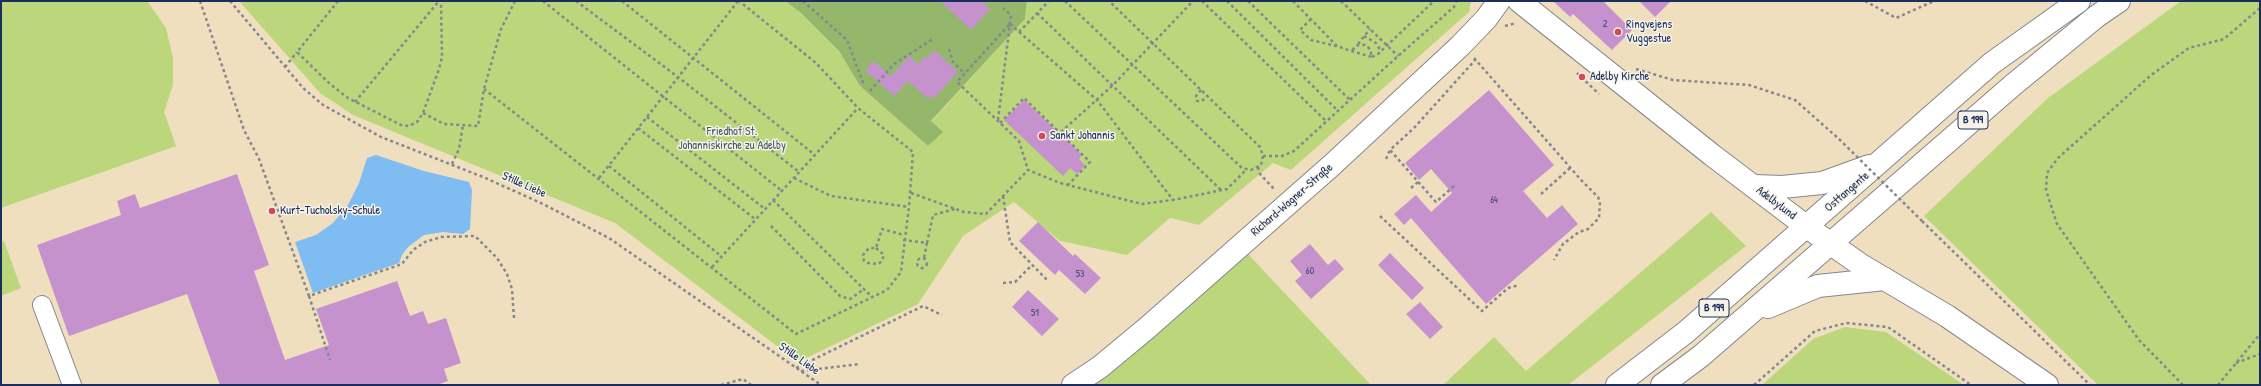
<!DOCTYPE html>
<html>
<head>
<meta charset="utf-8">
<style>
  body { margin:0 }
  #map { position:relative; width:2261px; height:386px; overflow:hidden; background:#efdfbf; font-family:"Patrick Hand",sans-serif }
  canvas { display:block }
  .frame { position:absolute; inset:0; border:2px solid #1b2f5e; pointer-events:none }
</style>
</head>
<body>
<div id="map">
<canvas width="2261" height="386"></canvas>
<div class="frame"></div>
</div>
<script>
const c = document.querySelector('canvas').getContext('2d');
c.lineJoin = 'round';
function fillPath(path, color) {
  c.fillStyle = color;
  c.fill(path, 'evenodd');
}
function toPath(rows) {
  const path = new Path2D();
  for (const r of rows) {
    if (r.length === 3) {
      path.moveTo(r[0] + r[2], r[1]);
      path.arc(r[0], r[1], r[2], 0, 2 * Math.PI);
      continue;
    }
    path.moveTo(r[0], r[1]);
    for (let i = 2; i < r.length; i += 2) path.lineTo(r[i], r[i + 1]);
  }
  return path;
}
function stroke(path, color, width, dash) {
  c.strokeStyle = color;
  c.lineWidth = width;
  c.lineCap = dash ? 'butt' : 'round';
  c.setLineDash(dash || []);
  c.stroke(path);
}
function write(font, color, halo, rows, align = 'center') {
  c.font = font + ' "Patrick Hand",sans-serif';
  c.lineWidth = 3;
  c.setLineDash([]);
  c.textBaseline = 'middle';
  c.strokeStyle = halo;
  c.fillStyle = color;
  for (const [text, x, y, turn = 0] of rows) {
    c.save();
    c.translate(x, y);
    c.rotate((+turn || 0) * Math.PI / 180);
    c.textAlign = isNaN(turn) ? turn : align;
    if (halo) c.strokeText(text, 0, 0);
    c.fillText(text, 0, 0);
    c.restore();
  }
}
fillPath(toPath([
  [1,1,148,2,166,28,173,58,173,85,164,112,176,146,1,208],
  [239,1,785,1,801,13,839,51,860,86,928,146,942,132,931,122,1025,19,1027,1,1471,1,1469,12,1291,170,1273,163,1199,225,1170,218,1127,255,1060,241,1014,202,963,236,918,304,798,362,615,223,353,115,320,93],
  [2181,1,2260,1,2260,385,2098,385,1924,216,2048,98],
  [1711,212,1746,246,1568,385,1443,385,1494,337,1526,371],
  [4,241,21,288,1,296,1,242],
  [1247,253,1371,385,1089,385,1127,360],
  [1845,327,1886,332,1964,385,1762,385,1813,339]
]), '#bcd67c');
fillPath(toPath([
  [785,1,1027,1,1025,19,931,121,943,132,928,146,860,86,839,51,801,13]
]), '#95b76c');
fillPath(toPath([
  [376,155,424,171,469,182,472,190,470,229,463,234,443,232,424,235,408,247,402,255,399,263,313,293,295,242,316,235,333,223,348,205,359,183,367,158]
]), '#7fbcf1');
fillPath(toPath([
  [940,1,981,1,990,9,971,30],
  [1553,1,1603,1,1632,30,1612,50,1573,14,1570,17],
  [1639,1,1671,1,1655,17],
  [934,50,958,72,933,99,929,95,927,98,908,81,894,96,865,70,874,61,891,76,909,56,918,64,925,56,927,59],
  [1489,90,1554,165,1523,191,1547,218,1562,205,1578,224,1486,304,1411,218,1404,225,1394,214,1416,195,1431,212,1452,193,1431,169,1419,180,1405,163],
  [1024,100,1082,155,1079,159,1085,165,1077,174,1070,168,1063,176,1004,120],
  [237,174,269,265,254,271,285,360,329,345,316,309,397,281,410,316,423,311,428,324,446,318,461,363,444,369,448,381,437,385,220,385,187,294,69,336,37,245,121,215,117,201,135,194,140,208],
  [1038,222,1073,256,1075,254,1101,278,1085,294,1059,270,1055,275,1019,241],
  [1310,244,1328,265,1335,259,1344,269,1311,299,1295,281,1302,275,1290,261],
  [1390,253,1424,288,1412,300,1378,265],
  [1028,290,1059,319,1042,336,1012,307],
  [1420,302,1443,327,1430,339,1406,314]
]), '#c592ce');
const street = toPath([
  [42,305,72,385]
]);
const secondary = toPath([
  [1519,1,1712,155,1807,227,1861,265,1947,316,2047,385],
  [1073,385,1100,367,1147,328,1332,165,1460,46,1486,19,1499,1]
]);
const primary = toPath([
  [1754,186,1782,187,1822,183,1869,166],
  [1768,307,1818,286,1885,279],
  [1617,385,1686,332,1992,63,2079,1],
  [1662,385,1701,356,2013,85,2097,16,2119,1]
]);
stroke(street, '#85878e', 20);
stroke(secondary, '#85878e', 24);
stroke(primary, '#85878e', 24);
stroke(toPath([
  [200,1,244,130,259,159,309,296,402,264,413,250,425,242,441,237,475,236,497,258,507,274,512,289,514,318],
  [230,1,303,88,323,105,381,137,483,177,541,203,609,238,821,385],
  [338,1,297,52,330,84,348,98,401,125,409,126,417,122,423,113,439,69,442,57,441,1],
  [543,1,782,191],
  [576,1,678,77,799,172],
  [622,1,815,155],
  [803,1,847,40,864,85],
  [1065,1,1242,168,1251,170,1261,165,1263,156,1260,147,1109,1],
  [1202,1,1326,121],
  [1227,1,1338,111],
  [1248,1,1350,100],
  [1293,1,1337,46,1351,51,1372,57,1370,49,1365,45,1358,45,1351,51],
  [1341,1,1398,56],
  [1865,1,1896,18,1934,1],
  [1037,13,1221,190],
  [1311,19,1300,30,1311,40,1336,46],
  [1010,24,1097,100,1173,200,1227,189,1247,169],
  [1009,25,957,82,1019,141,1028,170],
  [1505,26,1516,23],
  [1019,32,1049,1],
  [1364,36,1376,43,1381,51],
  [1358,44,1370,29],
  [949,49,953,62,965,74],
  [1372,57,1378,54,1434,1],
  [1474,58,1582,181,1598,197,1600,202,1599,218,1588,229,1579,232,1563,244,1554,260],
  [285,67,297,52],
  [1636,69,1673,80,1749,85,1795,100,1839,139],
  [1577,73,1599,94],
  [484,89,796,334,887,290,901,272,909,207,913,152,858,108,816,63,739,1],
  [1201,90,1196,96,1197,101,1202,101,1207,96],
  [870,91,894,64,933,39],
  [355,102,439,1],
  [423,113,444,124,478,126,484,89,501,29,515,1],
  [647,117,765,209],
  [998,120,1011,15,1003,8],
  [1000,123,1024,98,1090,162,1068,185],
  [638,128,755,219],
  [1061,132,1113,85,1193,1],
  [1263,156,1282,156,1294,151,1398,56,1454,7,1456,1],
  [1386,159,1390,150],
  [452,164,459,149,463,125],
  [609,166,721,256],
  [1258,167,1260,174,1275,190],
  [599,178,738,1],
  [794,178,831,196,909,207],
  [1454,186,1436,202,1390,150,1414,128,1476,59],
  [1411,188,1418,182],
  [911,193,964,212,986,214,1028,170,1060,183,1142,204,1172,200],
  [1541,194,1570,168],
  [1003,196,1010,242,1048,281],
  [773,200,871,296],
  [1380,216,1482,311,1508,288,1519,285],
  [1922,221,2090,385],
  [771,226,840,296,850,299,864,289],
  [903,240,927,243,924,258],
  [927,243,933,215,955,209],
  [876,248,884,255,882,261,878,264,868,263,864,261,863,255,869,248,876,248,882,229,904,235],
  [922,263,5],
  [712,267,858,108],
  [1003,283,1015,282,1032,265],
  [309,296,330,360],
  [2236,363,2260,354],
  [796,368,923,306,942,315],
  [801,371,860,364],
  [721,385,743,379,751,385],
  [1754,385,1815,331,1846,323,1888,327,1971,385],
  [2183,385,2139,340,2057,224,2046,190,2047,173,2058,158,2150,76,2189,48,2224,39,2260,8],
  [2218,385,2260,334]
]), '#85878e', 2.5, [3, 3]);
stroke(street, '#fff', 18);
stroke(secondary, '#fff', 22);
stroke(primary, '#fff', 22);
stroke(toPath([
  [1839,139,1922,221]
]), '#85878e', 2.5, [3, 3]);
for (const [x, y, r, color] of [
  [1618,32,4,"#d1495b"],
  [1582,77,4,"#d1495b"],
  [1042,136,4,"#d1495b"],
  [272,211,4,"#d1495b"]
]) {
  const dot = new Path2D();
  dot.arc(x, y, r, 0, 2 * Math.PI);
  c.fillStyle = color;
  c.fill(dot);
  stroke(dot, '#f7f3e8', 1.5);
}
write('10px', '#46487a', null, [
  ["2",1605,24],
  ["64",1494,200],
  ["60",1310,271],
  ["53",1080,274],
  ["51",1035,313]
]);
for (const [x, y, w] of [
  [1973,120,30],
  [1714,308,30]
]) {
  const box = new Path2D();
  box.roundRect(x - w / 2, y - 9, w, 18, 3);
  c.fillStyle = '#f7f3e8';
  c.fill(box);
  stroke(box, '#1b2f5e', 1);
}
write('bold 11px', '#1b2f5e', null, [
  ["B 199",1973,120],
  ["B 199",1714,308]
]);
write('12px', '#1b2f5e', '#f7f3e8', [
  ["Ringvejens",1626,25],
  ["Vuggestue",1626,39],
  ["Adelby Kirche",1590,77],
  ["Sankt Johannis",1050,136],
  ["Kurt-Tucholsky-Schule",280,211]
], 'left');
write('12px', '#435966', '#f7f3e8', [
  ["Friedhof St.",732,132],
  ["Johanniskirche zu Adelby",732,146]
]);
write('12px', '#1b2f5e', '#f7f3e8', [
  ["Stille Liebe",524,185,24],
  ["Osttangente",1847,192,-41],
  ["Richard-Wagner-Straße",1292,200,-41],
  ["Adelbylund",1776,203,37],
  ["Stille Liebe",799,359,35]
]);
</script>
</body>
</html>
